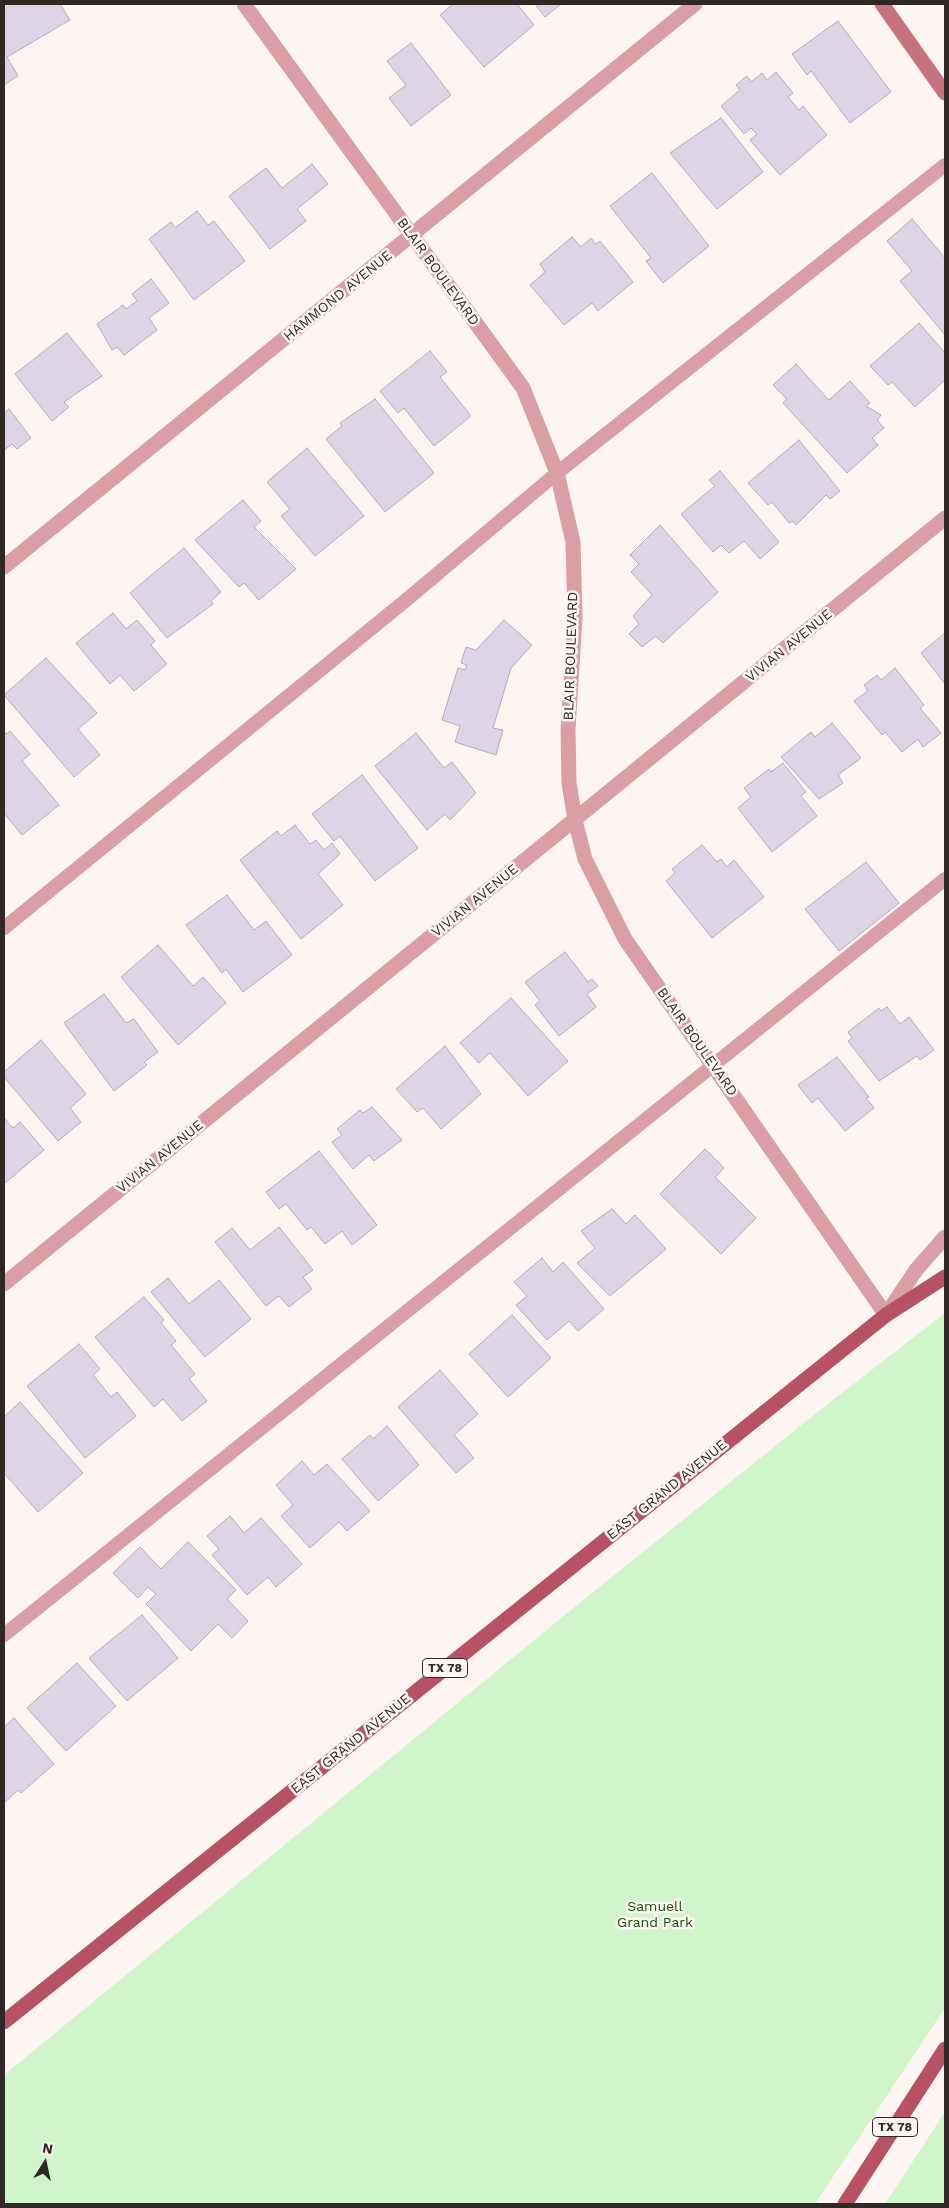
<!DOCTYPE html>
<html>
<head>
<meta charset="utf-8">
<style>
  body { margin:0 }
  #map { position:relative; width:949px; height:2208px; overflow:hidden; background:#fdf5f1; font-family:"Work Sans",sans-serif }
  canvas { display:block }
  .frame { position:absolute; inset:0; border:5px solid #2f2825; pointer-events:none }
  .north { position:absolute; left:20px; top:2138px; width:50px; height:50px; -webkit-text-stroke:4px #fdf5f1; paint-order:stroke; rotate:10deg; font-size:14px; font-weight:700; line-height:20px; text-align:center; color:#2f2825 }
  .north::after { content:''; display:block; margin:auto; width:18px; height:22px; background:#2f2825; clip-path:polygon(50% 0,100% 100%,50% 72%,0 100%) }
</style>
</head>
<body>
<div id="map">
<canvas width="949" height="2208"></canvas>
<div class="frame"></div>
<div class="north">N</div>
</div>
<script>
const c = document.querySelector('canvas').getContext('2d');
c.lineJoin = 'round';
function fillPath(path, color) {
  c.fillStyle = color;
  c.fill(path, 'evenodd');
}
function toPath(rows) {
  const path = new Path2D();
  for (const r of rows) {
    path.moveTo(r[0], r[1]);
    for (let i = 2; i < r.length; i += 2) path.lineTo(r[i], r[i + 1]);
  }
  return path;
}
function stroke(path, color, width, dash) {
  c.strokeStyle = color;
  c.lineWidth = width;
  c.lineCap = dash ? 'butt' : 'round';
  c.setLineDash(dash || []);
  c.stroke(path);
}
function write(font, color, halo, rows, align = 'center') {
  c.font = font + ' "Work Sans",sans-serif';
  c.lineWidth = 5;
  c.setLineDash([]);
  c.textBaseline = 'middle';
  c.strokeStyle = halo;
  c.fillStyle = color;
  for (const [text, x, y, turn = 0] of rows) {
    c.save();
    c.translate(x, y);
    c.rotate((+turn || 0) * Math.PI / 180);
    c.textAlign = isNaN(turn) ? turn : align;
    if (halo) c.strokeText(text, 0, 0);
    c.fillText(text, 0, 0);
    c.restore();
  }
}
fillPath(toPath([
  [945,1313,945,2008,815,2204,4,2204,4,2075,582,1601,820,1410],
  [945,2112,945,2204,885,2204]
]), '#d0f5ca');
const building = toPath([
  [4,4,60,4,70,20,7,57,18,76,4,85,4,4],
  [453,4,517,4,534,25,484,67,440,15,453,4],
  [535,4,561,4,545,17,535,4],
  [838,21,891,92,850,123,811,71,807,75,792,54,838,21],
  [411,43,451,95,411,126,389,98,406,85,387,61,411,43],
  [776,72,793,93,788,97,799,110,803,106,827,135,780,175,750,140,757,134,751,128,744,134,721,106,740,90,736,85,747,76,751,82,762,73,767,80,776,72],
  [721,118,763,172,717,209,670,153,721,118],
  [312,164,328,184,297,209,306,221,270,249,229,196,266,168,282,188,312,164],
  [652,173,709,246,663,283,646,261,651,258,610,206,652,173],
  [197,211,208,225,214,221,245,261,194,300,149,239,171,222,175,228,197,211],
  [912,219,945,258,945,335,900,281,912,271,887,241,912,219],
  [572,237,581,247,591,238,596,244,600,241,633,282,598,311,592,303,564,325,530,285,545,272,540,264,572,237],
  [151,279,169,303,149,318,157,330,124,355,117,347,112,350,97,324,123,305,126,309,137,301,132,294,151,279],
  [919,323,945,353,945,380,915,407,892,382,888,385,870,366,919,323],
  [67,333,102,376,64,402,69,407,52,421,15,374,67,333],
  [430,351,447,372,440,377,471,416,434,446,404,408,398,413,380,391,430,351],
  [796,364,829,400,850,381,870,403,866,406,881,415,877,420,884,428,872,438,878,445,847,473,783,403,787,399,773,385,796,364],
  [375,399,434,473,385,512,326,439,342,426,340,423,375,399],
  [9,409,31,438,17,449,12,444,4,450,4,413,9,409],
  [799,440,840,491,830,499,826,495,796,525,793,521,789,523,772,502,768,505,748,483,799,440],
  [307,448,364,516,315,556,281,516,290,509,267,482,307,448],
  [720,471,779,542,760,559,744,541,729,553,721,545,713,552,681,514,715,486,709,480,720,471],
  [243,500,261,521,254,527,296,569,259,600,244,583,239,587,195,540,243,500],
  [660,525,718,592,663,643,656,636,642,647,629,634,639,624,633,616,652,595,631,572,639,564,630,555,660,525],
  [184,548,221,592,211,601,213,604,167,638,130,593,184,548],
  [113,613,126,629,137,620,155,641,151,645,167,664,134,691,120,675,110,684,76,643,113,613],
  [504,620,532,645,511,668,493,728,503,730,496,755,455,742,460,726,442,720,458,668,465,670,467,665,461,663,466,647,476,650,504,620],
  [945,633,945,684,921,653,945,633],
  [46,658,97,713,78,729,100,755,74,777,4,695,46,658],
  [895,668,924,705,920,708,941,733,923,747,918,739,902,752,885,732,882,735,854,701,868,691,864,685,877,675,881,680,895,668],
  [832,723,861,758,838,775,843,783,819,799,781,757,811,732,815,737,832,723],
  [4,731,6,734,10,731,30,754,22,761,59,805,22,835,4,813,4,731],
  [416,733,444,768,452,762,476,793,450,820,445,814,427,830,375,766,416,733],
  [783,763,806,792,801,796,817,816,772,852,738,808,751,797,744,788,769,769,771,772,783,763],
  [362,775,418,848,375,881,340,836,334,841,312,814,362,775],
  [295,825,310,844,316,840,324,850,332,843,340,854,318,874,343,905,301,939,240,860,277,831,281,836,295,825],
  [702,845,717,862,721,859,727,867,734,860,764,897,712,938,666,881,675,873,672,869,702,845],
  [866,862,899,903,839,951,805,909,866,862],
  [227,895,254,930,266,921,292,955,243,992,226,969,222,973,186,925,227,895],
  [158,945,193,986,203,977,226,1003,178,1045,121,977,158,945],
  [565,952,588,982,592,979,598,986,587,994,596,1007,559,1036,535,1005,540,1001,525,982,565,952],
  [104,994,126,1023,134,1019,158,1052,144,1062,147,1065,114,1091,64,1023,104,994],
  [511,998,568,1061,528,1096,490,1053,479,1063,460,1043,511,998],
  [887,1007,900,1024,909,1017,934,1050,920,1060,917,1056,879,1081,848,1041,852,1038,848,1032,879,1008,881,1011,887,1007],
  [41,1040,86,1094,70,1108,81,1122,58,1141,4,1077,4,1072,41,1040],
  [445,1046,481,1094,441,1129,423,1108,417,1112,396,1089,445,1046],
  [837,1057,869,1097,866,1098,874,1108,845,1131,818,1098,812,1103,798,1085,837,1057],
  [372,1107,402,1140,374,1161,369,1155,353,1169,332,1142,342,1135,337,1129,360,1110,363,1113,372,1107],
  [4,1118,13,1128,20,1122,44,1150,4,1184,4,1118],
  [705,1149,724,1168,715,1177,756,1218,721,1254,660,1194,705,1149],
  [319,1151,377,1225,352,1245,342,1231,325,1244,311,1227,307,1230,286,1204,279,1209,266,1192,319,1151],
  [612,1209,626,1224,635,1215,666,1249,610,1296,577,1263,595,1248,581,1231,612,1209],
  [279,1227,313,1270,303,1277,312,1289,289,1307,279,1296,266,1306,215,1242,232,1228,250,1250,279,1227],
  [542,1258,553,1272,563,1262,604,1309,578,1331,569,1321,547,1340,516,1305,527,1296,514,1282,542,1258],
  [168,1278,189,1304,219,1280,251,1319,205,1357,151,1292,168,1278],
  [144,1297,164,1320,161,1323,176,1341,171,1345,195,1374,189,1379,207,1401,182,1421,163,1399,154,1407,95,1337,144,1297],
  [512,1315,551,1358,508,1397,469,1354,512,1315],
  [79,1344,100,1369,93,1375,111,1397,117,1392,136,1416,85,1458,27,1386,79,1344],
  [440,1370,478,1414,454,1435,474,1458,456,1473,398,1407,440,1370],
  [20,1402,83,1473,38,1512,4,1473,4,1417,20,1402],
  [387,1426,419,1465,378,1501,342,1459,370,1435,373,1439,387,1426],
  [302,1461,314,1475,327,1464,370,1511,347,1531,339,1522,310,1548,281,1516,293,1505,276,1485,302,1461],
  [230,1516,244,1533,261,1518,302,1564,276,1587,268,1577,247,1595,212,1555,219,1549,207,1536,230,1516],
  [188,1542,236,1590,227,1599,248,1621,232,1638,218,1624,191,1651,146,1604,156,1594,148,1587,138,1598,113,1573,140,1547,161,1569,188,1542],
  [142,1615,178,1658,127,1701,89,1658,142,1615],
  [77,1663,116,1706,66,1751,27,1708,77,1663],
  [14,1718,54,1764,21,1793,18,1790,4,1803,4,1727,14,1718]
]);
fillPath(building, '#ddd5e5');
stroke(building, '#b3abba', 1);
stroke(toPath([
  [4,928,405,601,557,473,945,165],
  [4,1635,945,879]
]), '#da9fa6', 14);
stroke(toPath([
  [244,4,523,388,557,473,573,542,575,618,568,729,569,783,575,820,585,859,625,939,886,1315,916,1270,945,1237],
  [4,567,695,4],
  [4,1284,945,518]
]), '#da9fa6', 15);
stroke(toPath([
  [882,4,945,93]
]), '#c7737f', 15);
stroke(toPath([
  [4,2022,886,1315,945,1277],
  [845,2204,945,2049]
]), '#b75264', 15);
for (const [x, y, w] of [
  [445,1668,45],
  [895,2127,45]
]) {
  const box = new Path2D();
  box.roundRect(x - w / 2, y - 9.5, w, 19, 4);
  c.fillStyle = '#fdf5f1';
  c.fill(box);
  stroke(box, '#2f2825', 1);
}
write('bold 12px', '#2f2825', null, [
  ["TX 78",445,1668],
  ["TX 78",895,2127]
]);
write('14px', '#2f2825', '#fdf5f1', [
  ["BLAIR BOULEVARD",438,272,54],
  ["HAMMOND AVENUE",338,296,-39],
  ["VIVIAN AVENUE",789,646,-39],
  ["BLAIR BOULEVARD",571,656,-88],
  ["VIVIAN AVENUE",475,901,-39],
  ["BLAIR BOULEVARD",697,1042,55],
  ["VIVIAN AVENUE",160,1157,-39],
  ["EAST GRAND AVENUE",667,1490,-39],
  ["EAST GRAND AVENUE",351,1744,-39]
]);
write('14px', '#125608', '#fdf5f1', [
  ["Samuell",655,1907],
  ["Grand Park",655,1923]
]);
</script>
</body>
</html>
